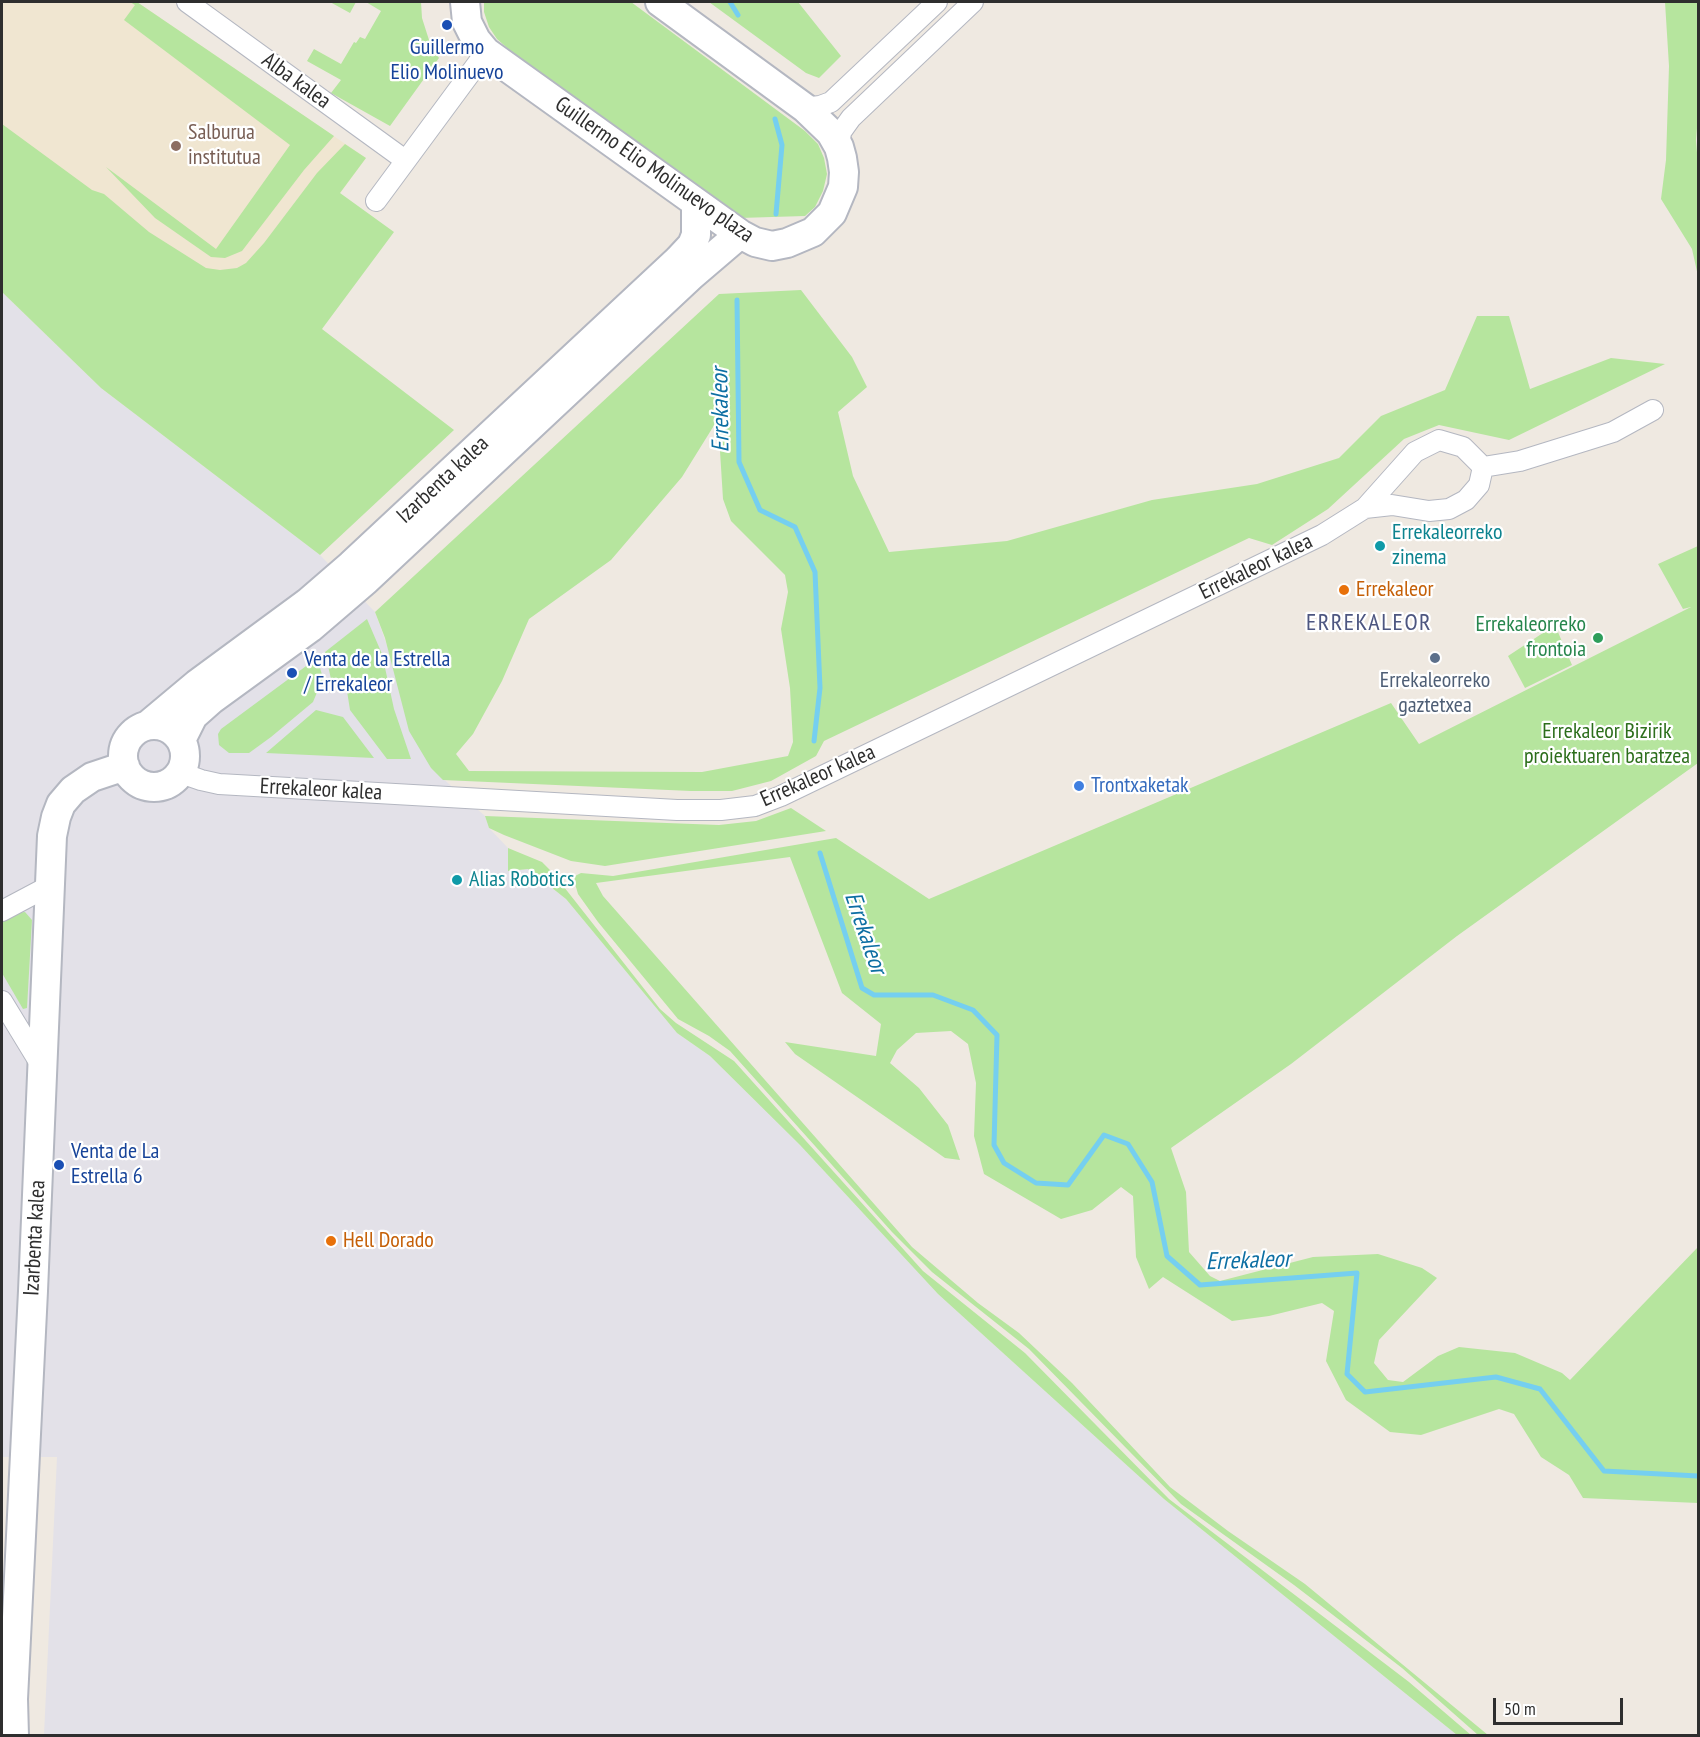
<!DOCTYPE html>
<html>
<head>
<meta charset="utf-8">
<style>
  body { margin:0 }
  #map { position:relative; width:1700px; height:1737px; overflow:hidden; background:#efe9e1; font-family:"PT Sans Narrow",sans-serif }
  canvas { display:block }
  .frame { position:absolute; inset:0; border:3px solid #2e2e2e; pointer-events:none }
  .scale { position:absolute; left:1493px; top:1698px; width:130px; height:27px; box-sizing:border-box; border:3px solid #2e2e2e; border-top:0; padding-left:8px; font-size:18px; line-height:21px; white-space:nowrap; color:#2e2e2e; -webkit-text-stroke:4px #fff; paint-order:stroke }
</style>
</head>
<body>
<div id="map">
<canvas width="1700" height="1737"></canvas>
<div class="frame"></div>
<div class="scale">50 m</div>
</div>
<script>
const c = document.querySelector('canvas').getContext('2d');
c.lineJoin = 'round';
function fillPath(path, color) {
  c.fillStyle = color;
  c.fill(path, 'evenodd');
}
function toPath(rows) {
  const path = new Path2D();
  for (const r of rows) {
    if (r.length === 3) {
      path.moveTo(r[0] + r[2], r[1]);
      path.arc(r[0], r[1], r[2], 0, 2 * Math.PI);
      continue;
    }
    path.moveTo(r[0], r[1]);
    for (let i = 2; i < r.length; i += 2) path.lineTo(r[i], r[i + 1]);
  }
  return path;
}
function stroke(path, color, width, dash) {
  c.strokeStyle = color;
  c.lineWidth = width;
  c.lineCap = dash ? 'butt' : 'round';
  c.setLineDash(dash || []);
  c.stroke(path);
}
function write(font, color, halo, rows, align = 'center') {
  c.font = font + ' "PT Sans Narrow",sans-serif';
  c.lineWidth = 4.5;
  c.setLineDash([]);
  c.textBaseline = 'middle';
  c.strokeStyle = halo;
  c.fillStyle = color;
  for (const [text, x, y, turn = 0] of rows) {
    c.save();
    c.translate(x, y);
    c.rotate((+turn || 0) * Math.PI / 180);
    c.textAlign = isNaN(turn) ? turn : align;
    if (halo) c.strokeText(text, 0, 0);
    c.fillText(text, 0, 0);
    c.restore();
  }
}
fillPath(toPath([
  [2,292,101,388,320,555,375,612,431,768,485,816,489,828,508,848,508,871,528,869,566,899,677,1033,710,1056,800,1145,938,1294,1164,1499,1457,1735,44,1735,57,1457,2,1457]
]), '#e3e1e8');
fillPath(toPath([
  [2,2,137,2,366,158,275,282,245,293,2,149]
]), '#f0e6d1');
fillPath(toPath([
  [130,2,137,2,334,136,304,170,242,251,225,258,211,257,155,218,106,167,216,249,290,145,124,20,135,5],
  [330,2,356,2,350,13],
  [366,2,421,2,422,18,429,40,439,58,390,126,331,93,341,80,307,61,314,49,341,64,354,42,356,43,360,37,365,39,381,11],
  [484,2,631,2,805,131,818,144,824,158,827,174,823,191,815,207,805,216,739,218,514,54,497,39,489,27,484,12],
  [709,2,798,2,841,56,819,78,806,73],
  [1665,2,1698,2,1698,116,1696,140,1698,165,1698,276,1692,249,1661,199,1666,160,1669,66],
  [2,124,92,190,104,194,149,232,206,268,220,270,237,268,246,263,264,243,317,173,345,144,366,158,340,193,394,232,322,329,454,430,320,555,101,388,2,292],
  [801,290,852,357,867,387,838,412,853,476,889,552,1007,541,1152,500,1257,484,1339,458,1381,416,1445,390,1477,316,1509,316,1530,389,1611,358,1665,364,1509,440,1439,425,1404,439,1328,509,1272,545,1249,538,824,741,816,756,771,781,732,791,691,791,443,780,431,768,409,731,385,638,375,612,719,294],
  [718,419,723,499,731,521,785,575,788,592,781,629,790,688,793,742,788,756,702,772,469,771,456,754,473,734,502,681,529,619,611,560,682,477],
  [1698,546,1698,763,1457,936,1291,1064,1171,1148,1186,1192,1189,1252,1210,1276,1220,1281,1313,1257,1378,1254,1422,1268,1437,1278,1379,1340,1374,1363,1388,1380,1403,1382,1438,1356,1459,1347,1515,1353,1562,1373,1570,1380,1698,1247,1698,1503,1583,1498,1569,1475,1541,1457,1514,1414,1499,1409,1421,1435,1390,1432,1346,1400,1326,1361,1334,1311,1322,1303,1269,1316,1232,1321,1163,1277,1149,1289,1136,1257,1133,1196,1121,1187,1092,1210,1061,1219,984,1174,974,1136,976,1083,968,1044,951,1031,916,1033,897,1050,890,1063,919,1088,948,1125,960,1160,945,1158,795,1054,785,1042,876,1056,881,1024,842,993,790,857,596,883,603,896,912,1247,978,1303,1019,1333,1072,1383,1170,1487,1228,1531,1305,1584,1488,1735,1478,1735,1402,1668,1294,1585,1181,1504,1029,1349,932,1272,892,1232,730,1051,709,1036,678,1019,598,922,578,894,573,877,581,873,613,876,836,838,929,899,1391,703,1419,744,1691,607,1683,609,1658,564],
  [367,619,382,654,394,709,411,759,387,759,350,710,347,691,331,679,325,652],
  [1555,625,1572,665,1525,688,1508,656],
  [317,658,323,678,313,702,271,737,249,753,229,753,219,745,218,734,221,729],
  [316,710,343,717,374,758,266,753],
  [791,808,826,831,605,866,571,861,504,835,489,828,485,816,719,825,756,821],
  [508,848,542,862,553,873,660,1009,676,1023,734,1061,923,1271,1025,1353,1169,1499,1409,1682,1471,1735,1457,1735,1164,1499,938,1294,800,1145,710,1056,677,1033,566,899,528,869,508,871],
  [25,912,32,920,27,1008,23,1009,2,973,2,921,16,913]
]), '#b6e59e');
stroke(toPath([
  [730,2,738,15],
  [775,119,782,145,776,214],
  [737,300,739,462,760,510,795,527,815,572,820,688,814,741],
  [820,853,862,988,874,995,933,995,973,1010,997,1035,994,1145,1004,1163,1036,1183,1068,1185,1104,1135,1128,1144,1152,1182,1167,1256,1200,1285,1357,1273,1347,1374,1365,1392,1496,1377,1540,1389,1604,1471,1698,1476]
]), '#75cff0', 5);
const street = toPath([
  [187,2,405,160],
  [805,108,820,106,831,102,937,2],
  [839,147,841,132,851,118,973,2],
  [376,201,486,52],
  [1483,467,1520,461,1613,432,1653,410],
  [1365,508,1392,505,1429,511,1449,509,1466,500,1479,485,1483,467],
  [181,773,201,780,219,784,677,810,721,810,755,806,781,796,1322,535,1365,508,1415,452,1439,440,1463,447,1483,467],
  [2,911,49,886],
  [2,1001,41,1065]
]);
const secondary = toPath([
  [465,2,467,22,476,40,486,52,740,234,755,242,772,246,787,243,813,232,832,213,843,187,844,172,842,158,839,147,831,133,805,108,660,2],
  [148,725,197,684,307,603,351,565,678,260,692,245,696,235,696,204],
  [154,756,31],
  [181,740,193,716,211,700,310,628,366,580,692,275,740,234],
  [14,1736,13,1699,33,1291,52,836,56,817,61,804,73,790,92,777,125,766]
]);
stroke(street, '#b4b7c1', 22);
stroke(secondary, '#b4b7c1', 32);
stroke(street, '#fff', 20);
stroke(secondary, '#fff', 28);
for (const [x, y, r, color] of [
  [447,25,6,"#1a4fb4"],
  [176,146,6,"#8d6e63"],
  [1380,546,6,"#0f9aa8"],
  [1344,590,6,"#e8710a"],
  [1598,638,6,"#2e9e5b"],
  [1435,658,6,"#5c6f8a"],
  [292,673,6,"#1a4fb4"],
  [1079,786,6,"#3f7fe0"],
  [457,880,6,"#0f9aa8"],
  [59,1165,6,"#1a4fb4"],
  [331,1241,6,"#e8710a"]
]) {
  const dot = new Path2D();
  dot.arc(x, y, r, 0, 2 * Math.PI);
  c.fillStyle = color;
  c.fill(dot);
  stroke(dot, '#fff', 2);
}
write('22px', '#164399', '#fff', [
  ["Guillermo",447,48,"center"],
  ["Elio Molinuevo",447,73,"center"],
  ["Venta de la Estrella",304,660],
  ["/ Errekaleor",304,685],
  ["Venta de La",71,1152],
  ["Estrella 6",71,1177]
], 'left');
write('22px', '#2e2e2e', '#fff', [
  ["Alba kalea",296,81,36],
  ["Guillermo Elio Molinuevo plaza",654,170,35],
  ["Izarbenta kalea",443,480,-43],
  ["Errekaleor kalea",1256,567,-26],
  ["Errekaleor kalea",818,776,-24],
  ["Errekaleor kalea",321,790,3],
  ["Izarbenta kalea",35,1238,-87]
]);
write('22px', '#785e54', '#fff', [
  ["Salburua",188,133],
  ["institutua",188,158]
], 'left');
write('22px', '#0d838f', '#fff', [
  ["Errekaleorreko",1392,533],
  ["zinema",1392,558],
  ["Alias Robotics",469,880]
], 'left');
write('22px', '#c56008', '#fff', [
  ["Errekaleor",1356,590],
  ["Hell Dorado",343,1241]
], 'left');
write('22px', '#27864d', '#fff', [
  ["Errekaleorreko",1586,625],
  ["frontoia",1586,650]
], 'right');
write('22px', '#4e5e75', '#fff', [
  ["Errekaleorreko",1435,681],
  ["gaztetxea",1435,706]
]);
write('22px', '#2c6e1b', '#fff', [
  ["Errekaleor Bizirik",1607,732],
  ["proiektuaren baratzea",1607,757]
]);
write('22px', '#366cbe', '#fff', [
  ["Trontxaketak",1091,786]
], 'left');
write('italic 24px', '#0d6fa3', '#fff', [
  ["Errekaleor",721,410,-91],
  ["Errekaleor",865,933,71],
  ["Errekaleor",1248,1261,-2]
]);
c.letterSpacing = '1.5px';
write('24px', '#4d5680', '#fff', [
  ["ERREKALEOR",1369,623]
]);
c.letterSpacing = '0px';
</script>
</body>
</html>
